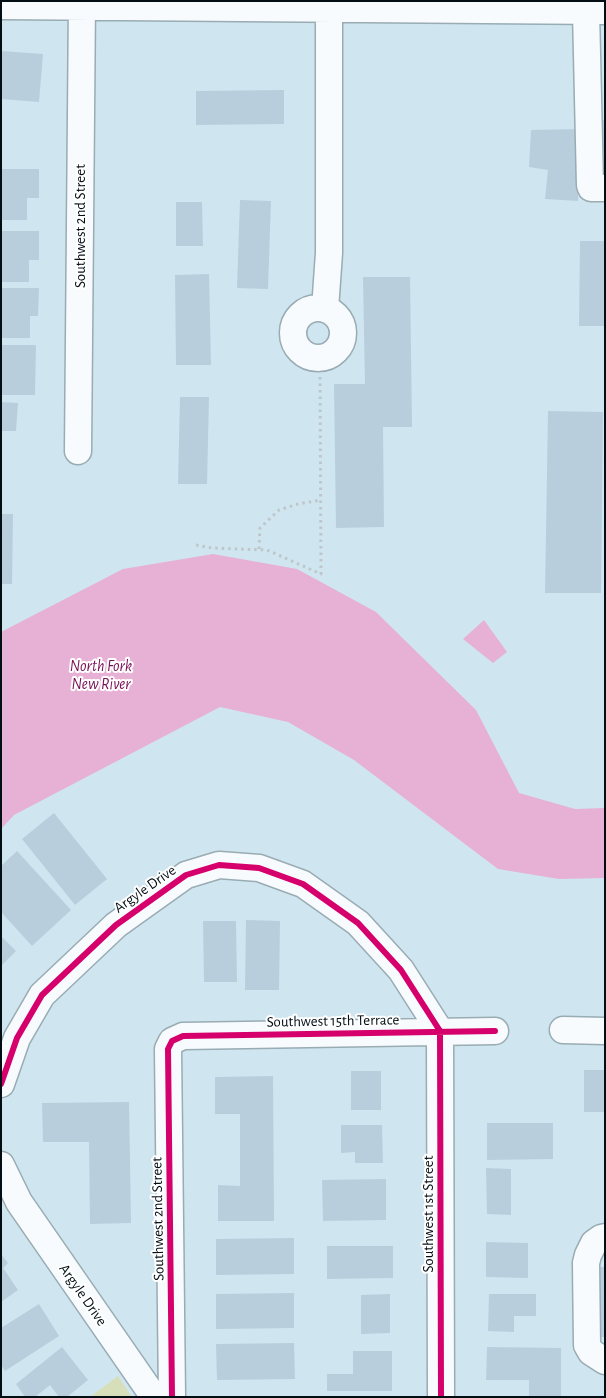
<!DOCTYPE html>
<html>
<head>
<meta charset="utf-8">
<style>
  body { margin:0 }
  #map { position:relative; width:606px; height:1398px; overflow:hidden; background:#cfe6f0; font-family:"Alegreya Sans",sans-serif }
  canvas { display:block }
  .frame { position:absolute; inset:0; border:2px solid #020e14; pointer-events:none }
</style>
</head>
<body>
<div id="map">
<canvas width="606" height="1398"></canvas>
<div class="frame"></div>
</div>
<script>
const c = document.querySelector('canvas').getContext('2d');
c.lineJoin = 'round';
function fillPath(path, color) {
  c.fillStyle = color;
  c.fill(path, 'evenodd');
}
function toPath(rows) {
  const path = new Path2D();
  for (const r of rows) {
    if (r.length === 3) {
      path.moveTo(r[0] + r[2], r[1]);
      path.arc(r[0], r[1], r[2], 0, 2 * Math.PI);
      continue;
    }
    path.moveTo(r[0], r[1]);
    for (let i = 2; i < r.length; i += 2) path.lineTo(r[i], r[i + 1]);
  }
  return path;
}
function stroke(path, color, width, dash) {
  c.strokeStyle = color;
  c.lineWidth = width;
  c.lineCap = dash ? 'butt' : 'round';
  c.setLineDash(dash || []);
  c.stroke(path);
}
function write(font, color, halo, rows, align = 'center') {
  c.font = font + ' "Alegreya Sans",sans-serif';
  c.lineWidth = 4;
  c.setLineDash([]);
  c.textBaseline = 'middle';
  c.strokeStyle = halo;
  c.fillStyle = color;
  for (const [text, x, y, turn = 0] of rows) {
    c.save();
    c.translate(x, y);
    c.rotate((+turn || 0) * Math.PI / 180);
    c.textAlign = isNaN(turn) ? turn : align;
    if (halo) c.strokeText(text, 0, 0);
    c.fillText(text, 0, 0);
    c.restore();
  }
}
fillPath(toPath([
  [118,1376,132,1397,90,1397]
]), '#d6deba');
fillPath(toPath([
  [213,554,297,569,376,612,476,710,519,793,575,809,605,808,605,878,559,879,498,869,354,760,288,722,220,707,14,815,1,829,1,632,123,569],
  [484,620,507,652,493,663,463,639]
]), '#e7b0d5');
fillPath(toPath([
  [1,51,43,54,39,102,1,99],
  [284,90,284,124,196,125,196,91],
  [595,120,605,120,605,152,595,152],
  [580,129,578,201,545,199,548,170,529,167,531,130],
  [1,169,39,169,39,198,27,198,27,220,1,220],
  [240,200,271,201,268,289,237,288],
  [176,202,202,202,203,246,176,246],
  [1,231,39,231,39,260,29,260,29,282,1,282],
  [580,241,605,241,605,326,579,326],
  [209,274,211,365,176,365,175,275],
  [363,277,410,277,412,427,383,427,384,527,336,528,334,384,365,384],
  [1,288,39,288,38,316,30,316,30,338,1,338],
  [1,345,36,345,35,395,1,395],
  [180,397,209,397,207,484,178,484],
  [1,402,18,403,16,431,1,431],
  [548,411,603,412,601,593,545,593],
  [1,514,13,514,12,584,1,584],
  [54,813,107,879,75,905,22,839],
  [17,851,71,910,32,946,1,912,1,866],
  [246,920,280,921,279,990,245,990],
  [203,921,236,921,237,982,204,982],
  [1,936,16,951,1,966],
  [584,1070,605,1070,605,1112,584,1112],
  [351,1071,381,1071,381,1110,351,1110],
  [273,1076,274,1221,218,1221,218,1185,240,1186,240,1114,215,1114,215,1077],
  [129,1102,131,1223,90,1224,89,1142,43,1142,42,1103],
  [487,1123,553,1123,553,1159,487,1160],
  [341,1125,382,1125,383,1163,355,1163,355,1152,341,1153],
  [486,1168,511,1169,511,1215,487,1214],
  [386,1179,386,1220,323,1221,322,1180],
  [294,1238,294,1274,216,1275,216,1239],
  [486,1242,528,1243,528,1278,486,1277],
  [327,1246,393,1246,393,1278,327,1279],
  [1,1254,8,1263,3,1268,18,1290,1,1302],
  [600,1267,605,1267,605,1337,600,1337],
  [294,1293,294,1328,216,1329,216,1294],
  [390,1294,390,1333,361,1334,361,1295],
  [489,1294,536,1294,536,1316,514,1316,514,1332,488,1331],
  [39,1304,59,1336,5,1371,1,1365,1,1328],
  [294,1343,295,1379,217,1380,216,1344],
  [62,1347,88,1380,67,1397,59,1397,50,1385,35,1397,25,1397,16,1384],
  [487,1347,561,1348,561,1397,529,1397,529,1380,486,1380],
  [353,1351,392,1351,392,1391,327,1391,327,1374,353,1374]
]), '#b8cedd');
const minor = toPath([
  [583,1,586,11,590,185,591,188,605,188],
  [1,6,605,11],
  [318,333,25],
  [325,309,329,253,329,8],
  [78,451,82,1],
  [563,1030,605,1031],
  [1,1084,17,1038,42,995,116,925,186,875,219,865,259,868,303,884,358,923,401,970,440,1031,441,1397],
  [1,1165,19,1202,154,1397],
  [605,1237,601,1238,594,1243,588,1255,586,1263,587,1345,591,1352,605,1361],
  [172,1397,168,1049,172,1041,183,1036,495,1031]
]);
stroke(minor, '#99abb3', 29);
stroke(toPath([
  [196,545,212,548,267,550,321,574,320,374],
  [259,549,260,528,279,510,298,504,321,500]
]), '#bec6c9', 3, [2.5, 4]);
stroke(minor, '#f8fbfd', 26);
stroke(toPath([
  [1,1084,17,1038,42,995,116,925,186,875,219,865,259,868,303,884,358,923,401,970,440,1031,441,1397],
  [172,1397,168,1049,172,1041,183,1036,495,1031]
]), '#d6006c', 6);
write('15px', '#020e14', '#fff', [
  ["Southwest 2nd Street",80,226,-90],
  ["Argyle Drive",145,889,-35],
  ["Southwest 15th Terrace",333,1021,-1],
  ["Southwest 1st Street",428,1214,-90],
  ["Southwest 2nd Street",158,1219,-91],
  ["Argyle Drive",83,1295,55]
]);
write('italic 16px', '#781055', '#fff', [
  ["North Fork",101,666],
  ["New River",101,684]
]);
</script>
</body>
</html>
